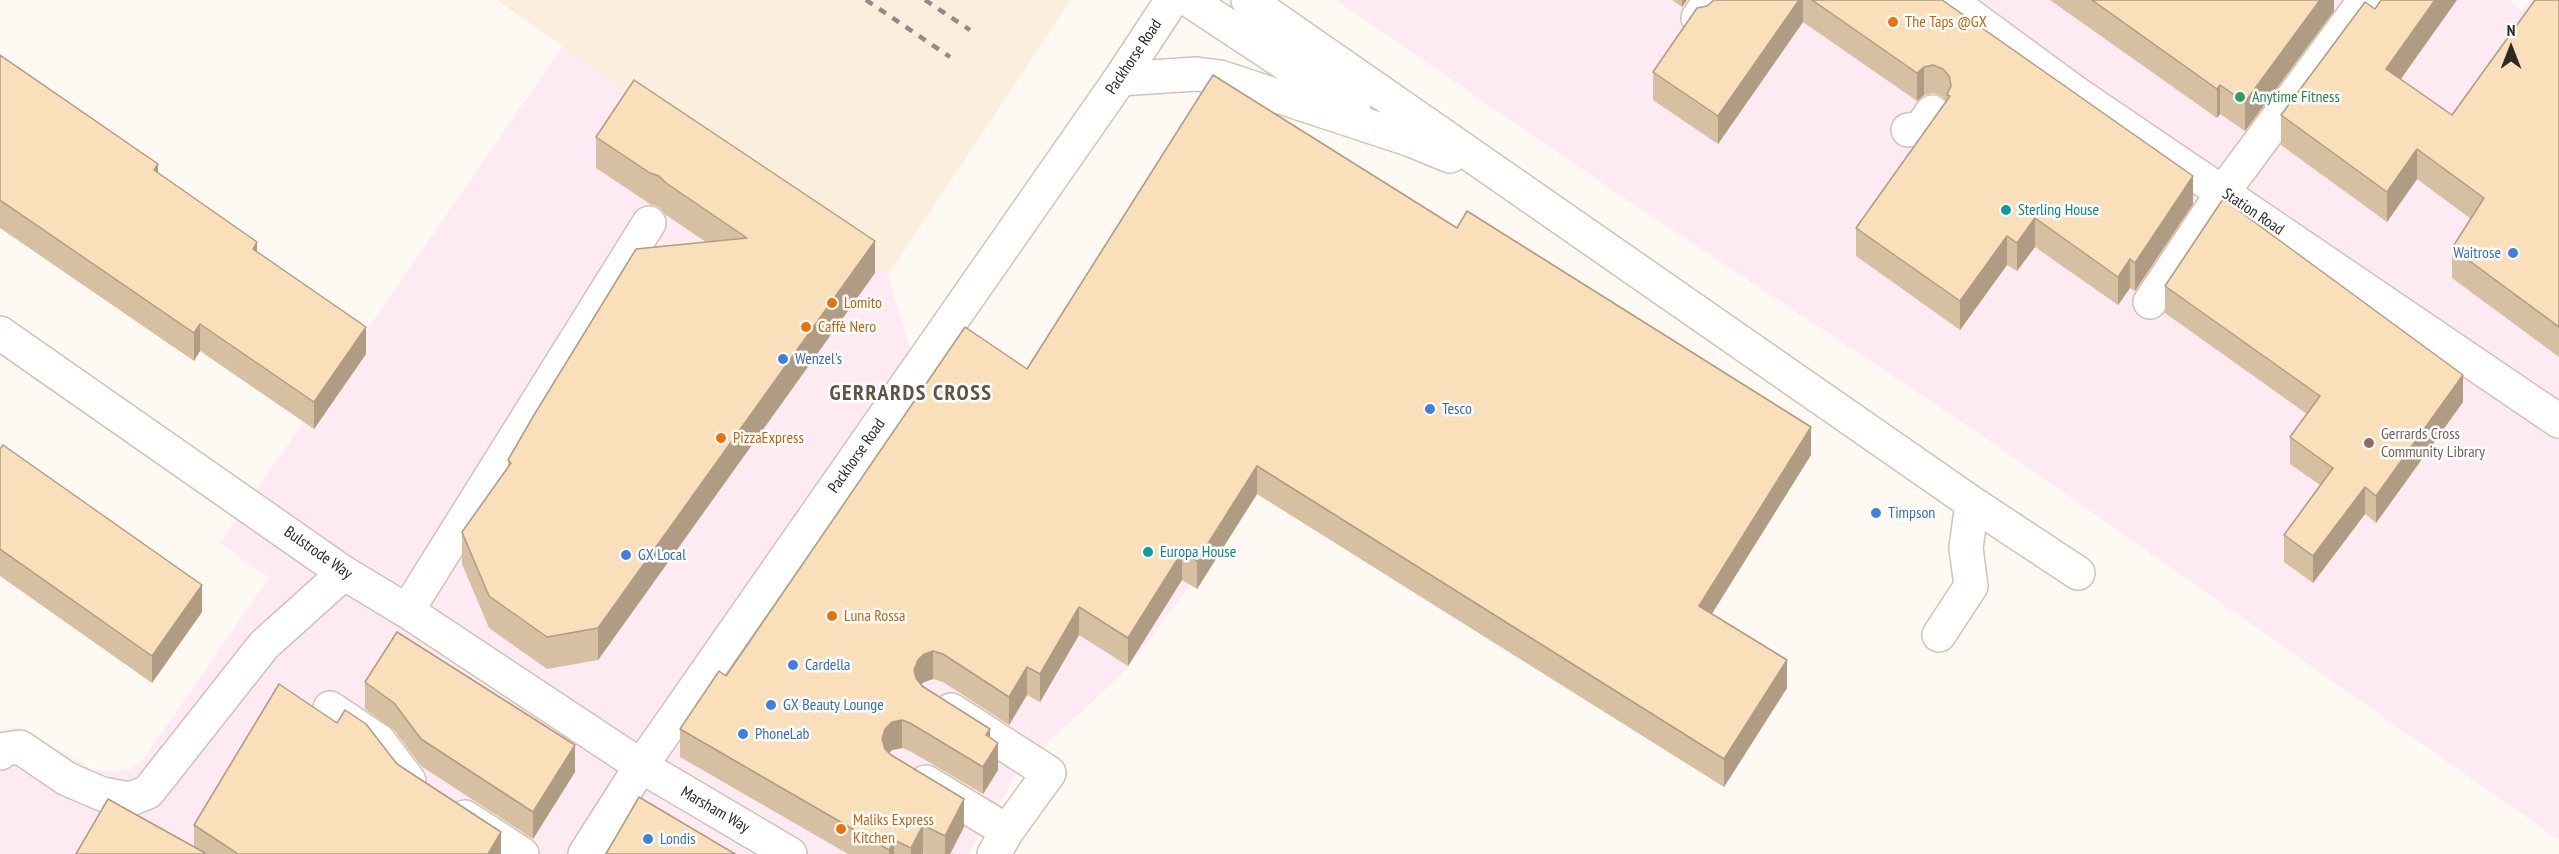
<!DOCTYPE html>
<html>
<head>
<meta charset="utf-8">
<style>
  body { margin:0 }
  #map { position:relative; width:2559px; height:854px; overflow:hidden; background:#fef9f3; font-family:"PT Sans Narrow",sans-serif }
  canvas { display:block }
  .north { position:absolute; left:2481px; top:18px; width:60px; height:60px; -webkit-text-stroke:4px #fff; paint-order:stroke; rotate:0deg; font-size:16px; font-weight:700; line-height:24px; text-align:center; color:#2d2923 }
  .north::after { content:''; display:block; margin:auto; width:21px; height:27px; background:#2d2923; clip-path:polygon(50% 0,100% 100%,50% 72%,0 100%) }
</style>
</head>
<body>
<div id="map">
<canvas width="2559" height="854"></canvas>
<div class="north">N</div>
</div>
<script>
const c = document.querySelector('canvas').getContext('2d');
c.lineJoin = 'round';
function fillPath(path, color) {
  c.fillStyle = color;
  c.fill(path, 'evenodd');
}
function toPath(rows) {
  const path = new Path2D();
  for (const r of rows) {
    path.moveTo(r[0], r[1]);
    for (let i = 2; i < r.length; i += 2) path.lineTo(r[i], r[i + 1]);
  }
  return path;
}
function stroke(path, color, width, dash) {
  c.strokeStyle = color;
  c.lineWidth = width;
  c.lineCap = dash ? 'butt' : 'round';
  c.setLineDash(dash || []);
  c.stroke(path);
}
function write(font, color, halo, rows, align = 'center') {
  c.font = font + ' "PT Sans Narrow",sans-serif';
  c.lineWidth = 5;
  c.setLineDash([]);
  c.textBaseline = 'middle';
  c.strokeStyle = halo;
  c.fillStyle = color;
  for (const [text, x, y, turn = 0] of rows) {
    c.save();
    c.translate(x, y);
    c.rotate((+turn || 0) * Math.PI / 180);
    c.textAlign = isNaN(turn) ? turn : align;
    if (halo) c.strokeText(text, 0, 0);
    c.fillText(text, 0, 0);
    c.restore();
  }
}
fillPath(toPath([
  [1336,0,2507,0,2522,11,2529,0,2559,0,2559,840,1986,438,1614,191],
  [563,46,888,275,910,348,978,337,1241,518,1125,671,1022,766,968,854,0,854,0,730,18,727,94,770,113,771,131,769,143,760,269,578,220,543]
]), '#fdeaf3');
fillPath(toPath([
  [497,0,1071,0,888,275]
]), '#fceedc');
const minor = toPath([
  [1189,0,1354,109],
  [1248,0,1972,503,2078,573],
  [1949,0,2080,96,2559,421],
  [1698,18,1710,0],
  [1120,79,1196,74,1220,77,1411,140,1450,156],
  [1908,130,1921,128,1932,112],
  [2150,302,2223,192,2365,0],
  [0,333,344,573,407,611,641,766,790,854],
  [407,611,649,223],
  [1939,635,1971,586,1966,548,1972,503],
  [330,708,379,741,409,781],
  [951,710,1049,773,1007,831,994,854],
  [0,753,6,749,20,747,67,779,102,794,130,799,148,792,264,645,344,573],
  [926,782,1007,831],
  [465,817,522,854]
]);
const major = toPath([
  [585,854,641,766,1120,79,1172,0]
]);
stroke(minor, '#cfc3b4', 36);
stroke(major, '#cfc3b4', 36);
stroke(minor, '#fff', 33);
stroke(major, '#fff', 33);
stroke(toPath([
  [866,0,950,57],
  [925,0,970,30]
]), '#908c86', 4.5, [8, 8]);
fillPath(toPath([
  [1672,0,1687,0,1682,7],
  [1714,0,1942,0,2193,204,2135,291,2130,288,2118,305,2035,247,2017,271,2007,265,1960,330,1856,256,1856,228,1946,101,1943,97,1933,93,1924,95,1917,101,1803,22,1718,144,1653,100,1653,72,1707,6],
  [2050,0,2334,0,2334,11,2245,131,2220,114,2217,118],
  [2559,0,2559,357,2452,278,2452,248,2471,219,2417,179,2387,222,2281,145,2281,115,2401,79,2452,115],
  [0,55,158,174,257,252,366,354,314,429,200,351,194,361,0,228],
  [596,137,875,273,598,660,547,669,489,628,462,564,462,532,508,468,508,460,706,242,666,215,659,207,650,204,596,168],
  [2165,286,2463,402,2376,523,2365,514,2313,583,2284,562,2284,535,2320,485,2290,464,2290,437,2307,414,2165,313],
  [1027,369,1811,455,1712,614,1787,688,1724,787,1257,494,1197,589,1182,580,1128,666,1079,635,1040,702,1027,695,1009,725,943,682,933,679,924,682,921,684,990,738,998,770,983,794,910,751,902,748,892,750,889,753,964,827,950,854,926,854,923,853,923,854,848,854,680,757,680,729,726,676],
  [0,449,202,612,152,683,0,576],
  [365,682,575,772,533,839,421,766,394,730,365,709],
  [397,764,501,854,76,854,194,847,194,825]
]), '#d7c0a1');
fillPath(toPath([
  [1682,0,1687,0,1682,7],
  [1799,0,1803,0,1803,22,1718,144,1718,116],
  [2320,0,2334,0,2334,11,2245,131,2245,102],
  [2435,0,2457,0,2386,100,2386,69],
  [1924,67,1924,95,1917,101,1917,73],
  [2220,85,2220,114,2217,118,2217,89],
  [2417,149,2417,179,2387,222,2387,192],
  [158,164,158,191,154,170],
  [2193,176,2193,204,2135,291,2135,263],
  [2035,218,2035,247,2017,271,2017,243],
  [2007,236,2007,265,1960,330,1960,301],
  [875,241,875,273,598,660,598,628],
  [257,242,257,270,253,249],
  [2130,259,2130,288,2118,305,2118,277],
  [200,324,200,351,194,361,194,333],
  [366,327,366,354,314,429,314,402],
  [2463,375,2463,402,2376,523,2376,496],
  [1811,427,1811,455,1699,634,1699,606],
  [1257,466,1257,494,1197,589,1197,561],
  [2365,487,2365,514,2313,583,2313,556],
  [1182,552,1182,580,1128,666,1128,638],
  [202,585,202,612,152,683,152,656],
  [1079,607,1079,635,1040,702,1040,674],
  [933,651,933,679,924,682,918,687,914,670,918,660,924,654],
  [1787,660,1787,688,1724,787,1724,759],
  [1027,667,1027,695,1009,725,1009,697],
  [902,720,902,748,892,750,885,757,882,739,885,729,892,722],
  [990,729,990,756,998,743,998,770,983,794,983,767,986,735],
  [575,745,575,772,533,839,533,812],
  [964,799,964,827,950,854,945,854,945,836],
  [923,825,923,854,911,854,911,848],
  [501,832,501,854,488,854],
  [894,840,894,854,889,854,889,850]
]), '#af9c83');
const building = toPath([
  [1714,0,1799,0,1718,116,1653,72,1697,8,1707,6,1714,0],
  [1812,0,1942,0,2193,176,2135,263,2130,259,2118,277,2035,218,2017,243,2007,236,1960,301,1856,228,1950,96,1947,95,1951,86,1949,76,1943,69,1933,65,1924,67,1917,73,1812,0],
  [2092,0,2320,0,2245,102,2220,85,2217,89,2092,0],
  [2381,0,2435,0,2386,69,2452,115,2535,0,2559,0,2559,327,2452,248,2484,198,2417,149,2387,192,2281,115,2365,2,2375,9,2381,0],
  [0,55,158,164,154,170,257,242,253,249,366,327,314,402,200,324,194,333,0,200,0,55],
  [1213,75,1457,228,1467,211,1811,427,1699,606,1787,660,1724,759,1257,466,1197,561,1182,552,1128,638,1079,607,1040,674,1027,667,1009,697,943,654,933,651,924,654,918,660,914,670,916,678,922,686,990,729,986,735,998,743,983,767,910,723,902,720,892,722,885,729,882,739,885,749,891,755,964,799,945,836,923,825,911,848,894,840,889,850,680,729,719,671,726,676,965,327,1027,369,1213,75],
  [634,80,875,241,598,628,547,637,489,596,462,532,511,463,508,460,534,415,636,249,747,238,666,183,659,176,650,173,596,137,634,80],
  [2223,199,2463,375,2376,496,2365,487,2313,556,2284,535,2333,468,2290,437,2320,396,2165,286,2223,199],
  [3,445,202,585,152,656,0,549,0,449,3,445],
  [397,632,575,745,533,812,421,739,394,703,365,682,397,632],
  [279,684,337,723,345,710,366,724,397,764,501,832,488,854,238,854,194,825,279,684],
  [639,797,735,854,606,854,639,797],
  [108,799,205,853,205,854,76,854,108,799]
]);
fillPath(building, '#fadfbb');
stroke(building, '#af9c83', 1.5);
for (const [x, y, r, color] of [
  [1893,22,6,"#e8710a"],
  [2240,97,6,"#2e9e5b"],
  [2006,210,6,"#0f9aa8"],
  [2513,253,6,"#3f7fe0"],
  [832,303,6,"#e8710a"],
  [806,327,6,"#e8710a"],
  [783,359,6,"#3f7fe0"],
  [1430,409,6,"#3f7fe0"],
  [721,438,6,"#e8710a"],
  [2369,443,6,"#8d6e63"],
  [1876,513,6,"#3f7fe0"],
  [1148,552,6,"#0f9aa8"],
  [626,555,6,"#3f7fe0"],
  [832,616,6,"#e8710a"],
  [793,665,6,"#3f7fe0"],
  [771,705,6,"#3f7fe0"],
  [743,734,6,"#3f7fe0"],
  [841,829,6,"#e8710a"],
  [648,839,6,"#3f7fe0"]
]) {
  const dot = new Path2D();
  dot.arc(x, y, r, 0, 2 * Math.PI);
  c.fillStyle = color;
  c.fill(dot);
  stroke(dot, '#fff', 2);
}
write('16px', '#c56008', '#fff', [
  ["The Taps @GX",1905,22],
  ["Lomito",844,303],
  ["Caffè Nero",818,327],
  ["PizzaExpress",733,438],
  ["Luna Rossa",844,616],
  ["Maliks Express",853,820],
  ["Kitchen",853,838]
], 'left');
write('16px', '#2d2923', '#fff', [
  ["Packhorse Road",1134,57,-56],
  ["Station Road",2253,212,34],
  ["Packhorse Road",857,456,-55],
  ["Bulstrode Way",318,553,35],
  ["Marsham Way",715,810,30]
]);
write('16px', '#27864d', '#fff', [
  ["Anytime Fitness",2252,97]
], 'left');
write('16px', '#0d838f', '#fff', [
  ["Sterling House",2018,210],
  ["Europa House",1160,552]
], 'left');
write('16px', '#366cbe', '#fff', [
  ["Waitrose",2501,253,"right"],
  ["Wenzel's",795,359],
  ["Tesco",1442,409],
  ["Timpson",1888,513],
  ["GX Local",638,555],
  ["Cardella",805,665],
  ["GX Beauty Lounge",783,705],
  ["PhoneLab",755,734],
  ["Londis",660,839]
], 'left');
write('16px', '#785e54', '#fff', [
  ["Gerrards Cross",2381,434],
  ["Community Library",2381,452]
], 'left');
c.letterSpacing = '1.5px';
write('bold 22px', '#5e5446', '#fff', [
  ["GERRARDS CROSS",911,394]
]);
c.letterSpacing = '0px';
</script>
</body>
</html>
